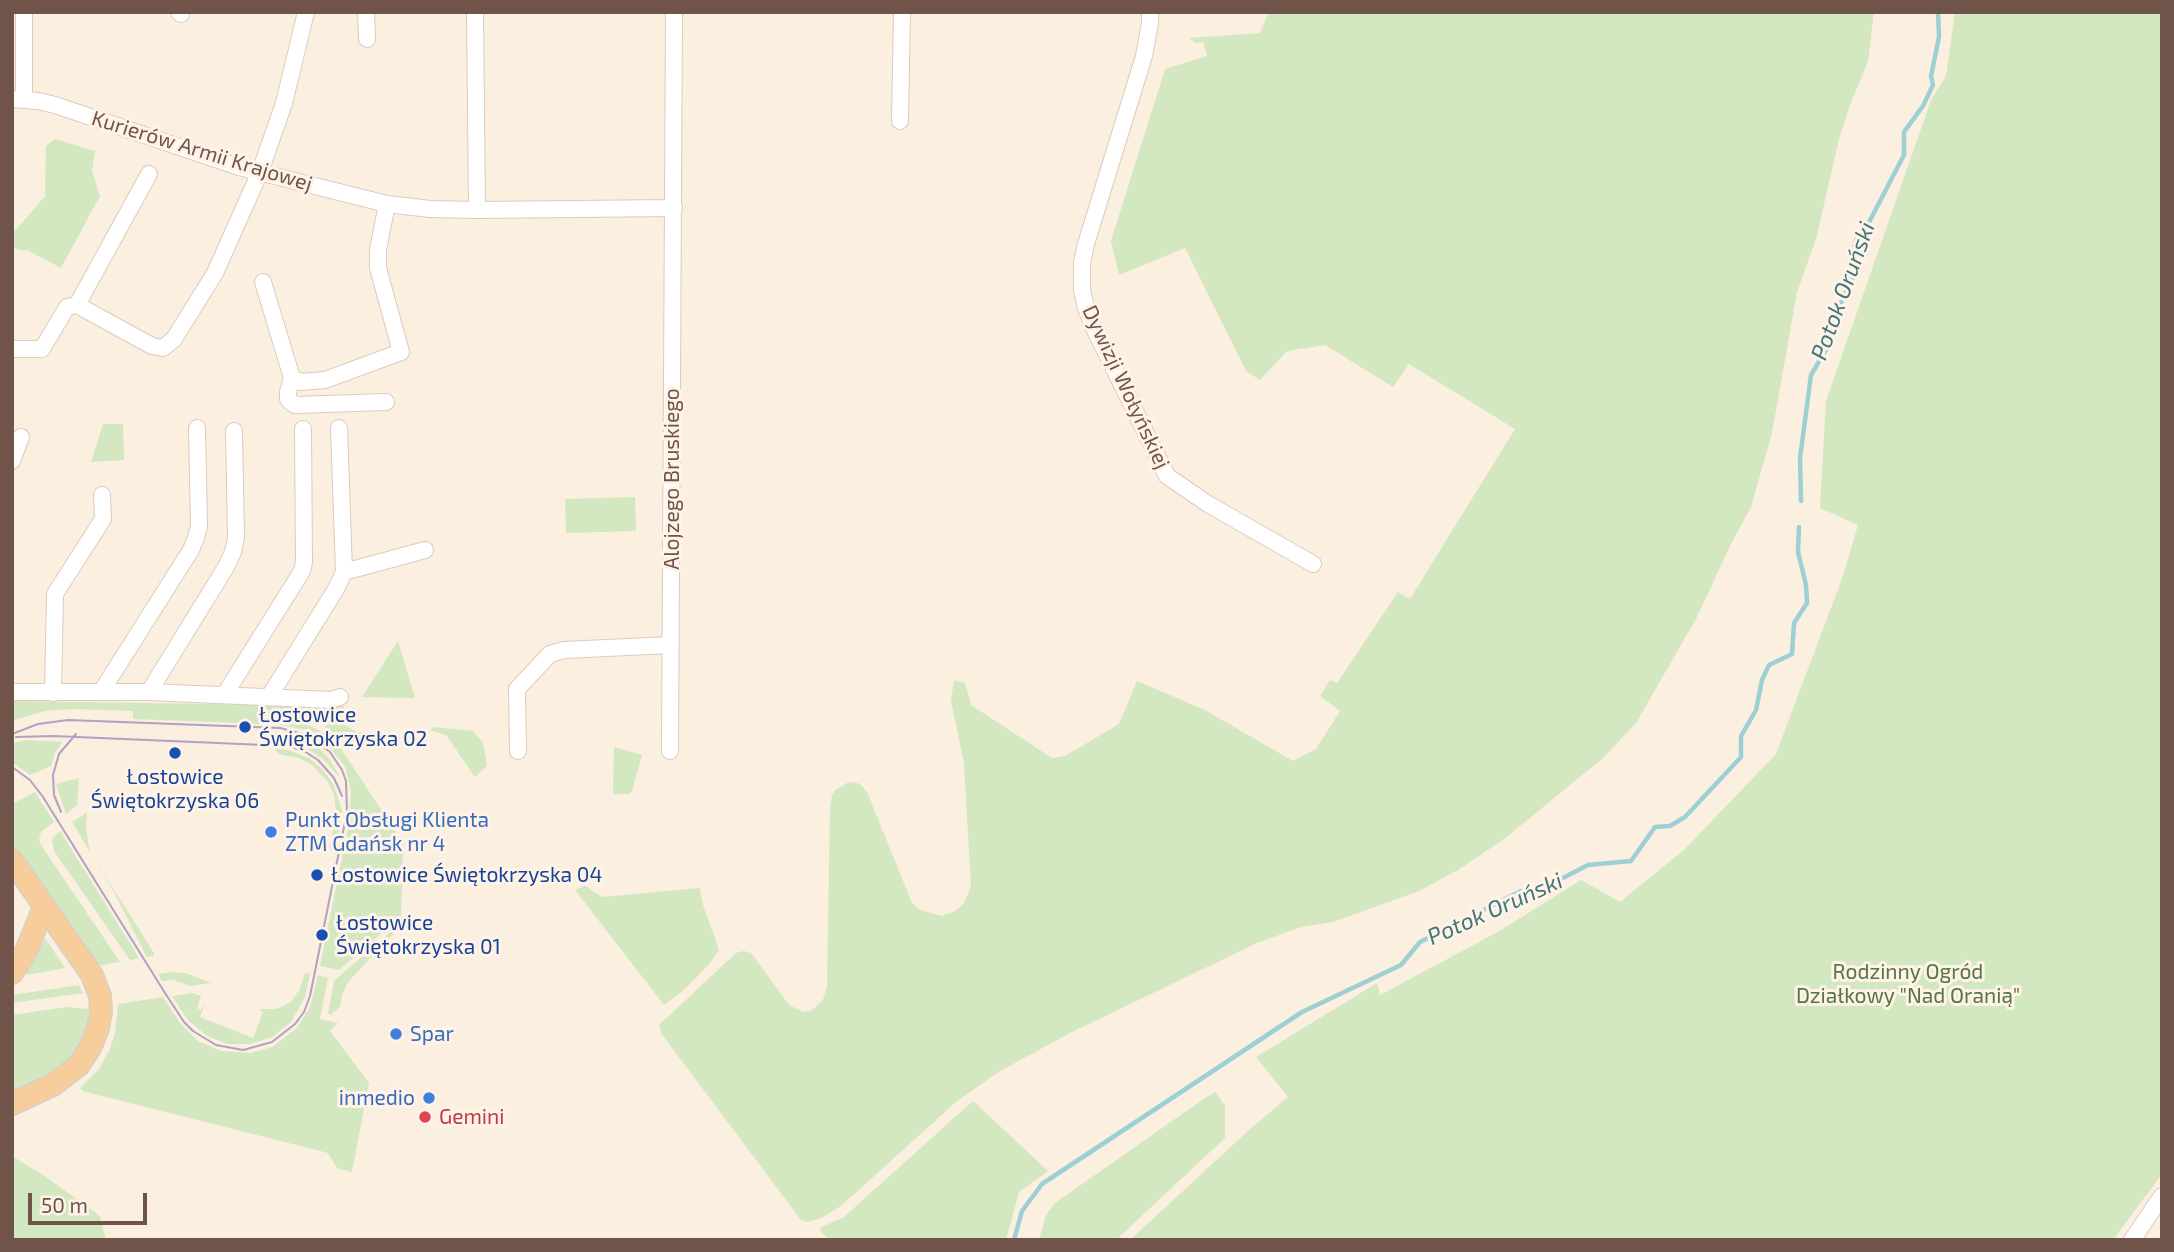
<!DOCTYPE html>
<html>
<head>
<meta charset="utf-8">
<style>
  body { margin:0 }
  #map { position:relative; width:2174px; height:1252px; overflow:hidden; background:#fbefe0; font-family:"Exo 2",sans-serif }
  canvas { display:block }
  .frame { position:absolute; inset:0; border:14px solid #705449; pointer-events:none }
  .scale { position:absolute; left:28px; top:1193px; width:119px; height:32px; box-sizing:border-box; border:4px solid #705449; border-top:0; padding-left:9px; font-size:21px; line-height:24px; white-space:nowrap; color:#705449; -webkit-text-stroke:5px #fef3e6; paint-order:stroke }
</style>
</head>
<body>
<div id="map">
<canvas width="2174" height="1252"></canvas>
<div class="frame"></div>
<div class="scale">50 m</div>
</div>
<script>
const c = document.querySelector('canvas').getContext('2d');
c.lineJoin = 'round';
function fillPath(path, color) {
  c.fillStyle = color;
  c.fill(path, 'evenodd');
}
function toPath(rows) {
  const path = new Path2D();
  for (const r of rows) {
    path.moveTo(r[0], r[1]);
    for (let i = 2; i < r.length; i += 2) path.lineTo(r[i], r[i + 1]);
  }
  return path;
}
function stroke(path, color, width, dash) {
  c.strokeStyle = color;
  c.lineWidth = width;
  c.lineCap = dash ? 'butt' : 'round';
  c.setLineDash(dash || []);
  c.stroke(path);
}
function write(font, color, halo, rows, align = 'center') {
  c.font = font + ' "Exo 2",sans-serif';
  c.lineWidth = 6;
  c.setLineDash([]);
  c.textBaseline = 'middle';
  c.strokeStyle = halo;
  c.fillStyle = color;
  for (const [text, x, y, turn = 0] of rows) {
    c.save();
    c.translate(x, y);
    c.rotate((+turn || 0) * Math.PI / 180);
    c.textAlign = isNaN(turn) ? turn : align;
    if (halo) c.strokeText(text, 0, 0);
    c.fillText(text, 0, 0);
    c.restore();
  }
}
fillPath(toPath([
  [1269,12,1874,12,1868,62,1850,105,1839,139,1816,239,1797,292,1772,433,1751,507,1731,544,1697,617,1636,723,1603,758,1504,839,1458,870,1419,891,1333,922,1301,927,1257,943,1072,1032,1000,1071,957,1101,841,1206,821,1218,808,1222,801,1220,661,1033,659,1025,736,953,744,951,751,953,789,1005,803,1012,811,1011,823,1000,827,986,830,809,832,795,835,790,847,783,852,782,860,784,867,792,912,903,920,910,942,916,955,911,964,903,971,886,964,763,951,701,954,680,965,683,971,705,1052,758,1065,756,1119,724,1137,681,1205,710,1293,761,1316,749,1340,711,1320,696,1330,680,1337,683,1398,592,1410,599,1515,429,1409,364,1393,387,1325,345,1287,351,1260,380,1246,371,1185,248,1119,275,1111,241,1165,69,1207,56,1203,42,1195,43,1189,38,1260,33],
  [1955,12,2162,12,2162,1174,2113,1240,1130,1240,1249,1130,1288,1097,1256,1057,1377,983,1380,995,1496,933,1581,880,1620,902,1685,849,1776,754,1843,576,1858,525,1820,508,1826,401,1931,100,1946,76],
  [55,139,95,151,92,171,100,196,61,268,27,250,23,251,13,247,12,243,14,232,45,196,46,146],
  [103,424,123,424,124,460,91,462],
  [635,497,636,531,566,533,565,499],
  [398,641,415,698,362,697],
  [12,701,344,706,344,710,264,715,264,724,133,719,133,711,73,709,44,711,12,721],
  [304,722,304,723,334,738,403,843,401,917,404,921,399,918,339,970,320,966,349,823,351,791,345,766,324,741,302,729,275,724,275,723],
  [328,723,341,723,357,732,363,732,367,737,360,740,358,747,360,751,350,747,349,742,325,727],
  [434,727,473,731,483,743,487,766,475,777,446,735,430,730],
  [275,732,300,737,315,745,328,757,339,775,338,776,323,759,306,748,294,743,274,740],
  [27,740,62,742,55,753,51,766,30,775,12,762,12,743],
  [614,747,642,755,632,791,629,794,613,794],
  [274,748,289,750,310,759,323,770,333,784,342,810,336,851,331,850,330,847,336,811,334,795,328,782,311,764,298,758,279,754],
  [79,778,77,805,66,814,56,784],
  [35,792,54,822,41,832,39,840,41,845,120,962,96,966,12,845,12,804],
  [87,813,86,829,90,852,154,953,154,956,147,957,145,954,113,890,72,822],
  [60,831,139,958,130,960,54,851,52,839],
  [585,886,602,897,700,888,702,902,719,950,709,964,685,989,664,1005,575,890],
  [395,928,397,930,348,982,342,995,340,1007,332,1013,333,1015,328,1014,334,981],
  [45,938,65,968,26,975,25,972],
  [172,972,185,973,211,983,190,986,174,980,162,981,158,974],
  [305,973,310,974,305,997,291,1022,272,1037,251,1044,227,1044,207,1036,188,1020,172,996,193,993,201,996,197,1008,201,1010,203,1006,204,1006,200,1017,253,1038,263,1012,259,1009,277,1009,291,1002,300,989],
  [318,975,328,978,320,1019,338,1023,330,1031,369,1083,352,1172,337,1168,328,1153,83,1091,80,1088,99,1069,109,1051,115,1033,118,1004,163,997,180,1023,198,1041,221,1051,250,1053,272,1047,296,1029,310,1007],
  [79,985,83,993,12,1003,12,995],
  [67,1007,89,1009,88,1022,82,1041,71,1058,62,1066,12,1095,12,1015],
  [1215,1092,1225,1106,1225,1138,1116,1240,1039,1240,1046,1215,1055,1203,1205,1098],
  [973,1101,1048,1171,1019,1192,1006,1240,828,1240,819,1228,844,1217],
  [12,1156,43,1175,100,1216,106,1240,12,1240]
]), '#d3e7c0');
stroke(toPath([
  [1801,501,1800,458,1811,375,1827,348,1833,320,1855,272,1853,250,1857,238,1866,228,1904,155,1904,132,1923,106,1933,85,1931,76,1939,37,1938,12],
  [1014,1240,1022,1211,1042,1184,1302,1012,1401,965,1420,942,1521,891,1534,893,1588,865,1631,861,1655,827,1670,826,1685,817,1741,757,1741,736,1756,710,1762,680,1769,665,1792,654,1794,623,1807,603,1806,585,1798,552,1799,527]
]), '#9dcfd4', 4.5);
const minor = toPath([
  [179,12,181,14],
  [366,12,367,39],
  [475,12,477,210],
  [1150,12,1150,23,1144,56,1086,244,1082,263,1082,290,1086,308,1093,326,1167,476,1208,504,1313,564],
  [12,99,38,101,55,105,239,167,387,204,430,209,477,210,674,208],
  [24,99,24,12],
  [900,121,902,12],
  [263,282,292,378,288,392,288,399,292,403,295,405,386,402],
  [77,305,149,174],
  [12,349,42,349,67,307,77,305,152,346,163,348,174,339,215,273,260,172,284,103,306,12],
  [292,378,301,382,325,380,401,352,378,268,378,250,387,204],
  [12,461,21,437],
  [344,572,425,550],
  [12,692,149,692,331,700,340,697],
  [101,692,191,550,196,538,199,526,197,428],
  [149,692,226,567,233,552,236,538,234,431],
  [53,693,55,594,103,519,102,495],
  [225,694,302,571,304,562,303,429],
  [269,697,336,589,344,572,339,428],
  [518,751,517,689,550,654,564,650,671,645],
  [670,751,674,12],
  [2132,1240,2162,1196]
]);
const major = toPath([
  [12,860,92,975,100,996,101,1012,98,1028,91,1046,79,1065,53,1085,12,1104],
  [12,973,26,951,44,907]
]);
stroke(minor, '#decabd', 18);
stroke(major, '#d7cfcc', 24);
stroke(minor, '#fff', 16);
stroke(major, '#f7ce9b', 21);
stroke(toPath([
  [12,734,38,724,68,720,280,728,307,735,330,752,342,770,346,781,347,812,310,996,304,1012,295,1024,272,1042,243,1050,216,1045,193,1031,184,1022,165,993,43,797,30,780,12,767],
  [16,737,53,736,288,746,304,751,318,760,334,778,342,796],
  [61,812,54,795,53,775,59,754,76,734]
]), '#b1a1c2', 2);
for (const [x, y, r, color] of [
  [245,727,7,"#1a4fb4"],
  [175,753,7,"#1a4fb4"],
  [271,832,7,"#3f7fe0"],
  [317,875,7,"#1a4fb4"],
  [322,935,7,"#1a4fb4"],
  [396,1034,7,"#3f7fe0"],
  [429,1098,7,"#3f7fe0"],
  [425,1117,7,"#e0444e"]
]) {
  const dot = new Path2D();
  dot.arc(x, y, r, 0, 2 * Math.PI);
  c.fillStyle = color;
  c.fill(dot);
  stroke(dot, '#fef3e6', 2.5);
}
write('21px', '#705449', '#fef3e6', [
  ["Kurierów Armii Krajowej",202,151,17],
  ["Dywizji Wołyńskiej",1126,387,65],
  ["Alojzego Bruskiego",672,479,-90]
]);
write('21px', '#164399', '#fef3e6', [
  ["Łostowice",259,715],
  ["Świętokrzyska 02",259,739],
  ["Łostowice",175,777,"center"],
  ["Świętokrzyska 06",175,801,"center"],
  ["Łostowice Świętokrzyska 04",331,875],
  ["Łostowice",336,923],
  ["Świętokrzyska 01",336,947]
], 'left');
write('21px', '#366cbe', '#fef3e6', [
  ["Punkt Obsługi Klienta",285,820],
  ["ZTM Gdańsk nr 4",285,844],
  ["Spar",410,1034],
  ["inmedio",415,1098,"right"]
], 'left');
write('21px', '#547642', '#fef3e6', [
  ["Rodzinny Ogród",1908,972],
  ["Działkowy \"Nad Oranią\"",1908,996]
]);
write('21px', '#be3a42', '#fef3e6', [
  ["Gemini",439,1117]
], 'left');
write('italic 23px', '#41777c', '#fef3e6', [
  ["Potok Oruński",1843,291,-70],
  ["Potok Oruński",1495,909,-24]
]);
</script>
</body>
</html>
